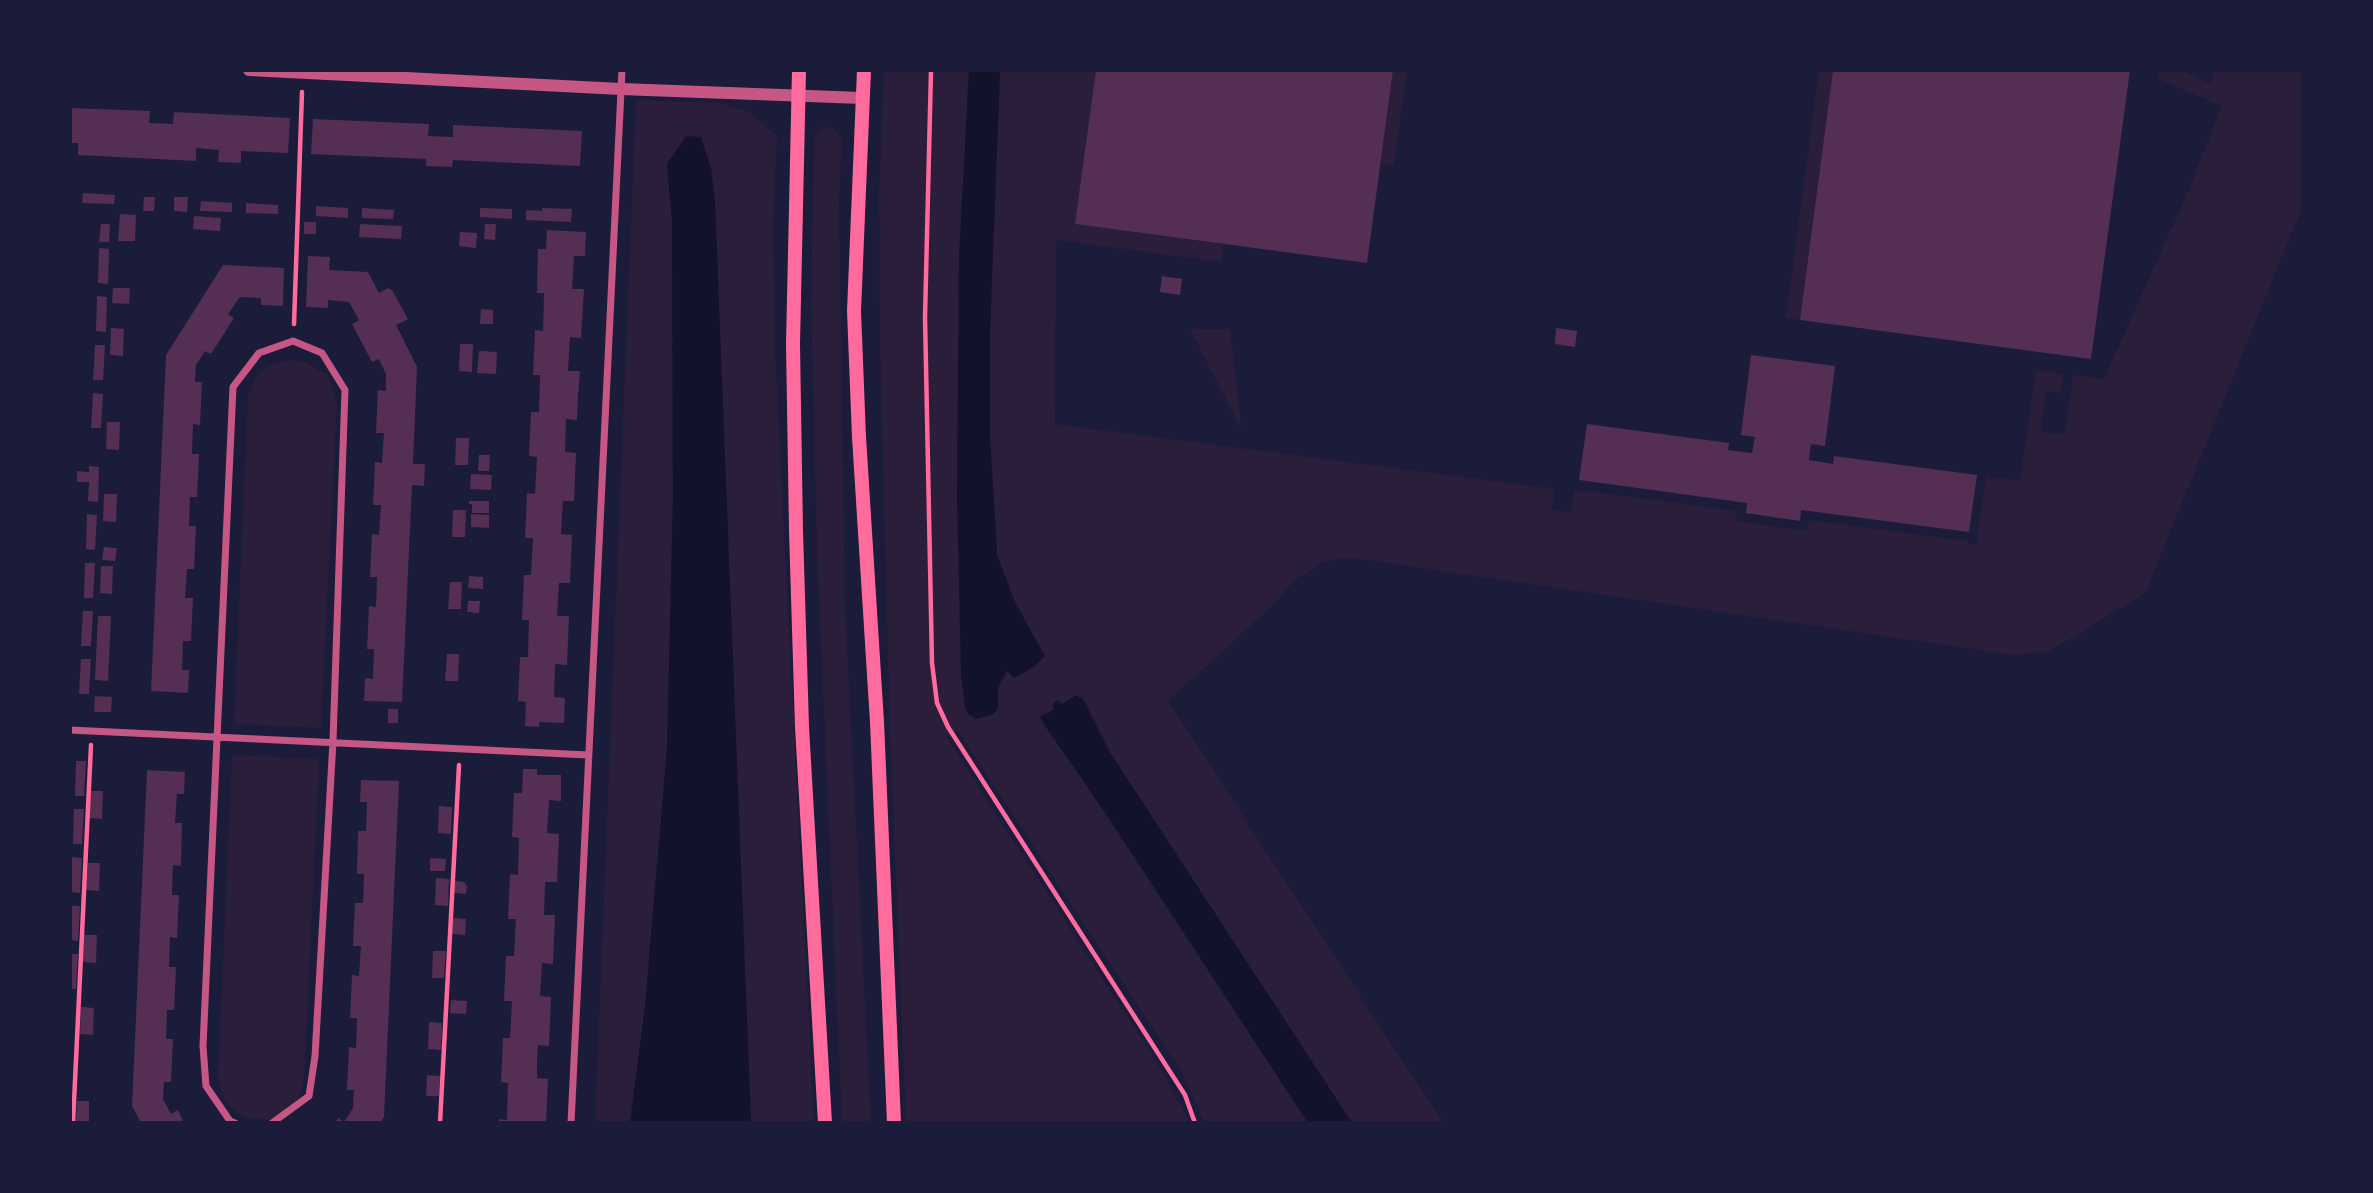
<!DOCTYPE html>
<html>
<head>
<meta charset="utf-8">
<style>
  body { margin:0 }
  #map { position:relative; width:2373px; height:1193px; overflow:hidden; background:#1b1b3a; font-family:Manrope,sans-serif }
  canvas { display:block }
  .frame { position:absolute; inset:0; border:72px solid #1b1b3a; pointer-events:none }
</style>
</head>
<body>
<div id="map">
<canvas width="2373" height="1193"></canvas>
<div class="frame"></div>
</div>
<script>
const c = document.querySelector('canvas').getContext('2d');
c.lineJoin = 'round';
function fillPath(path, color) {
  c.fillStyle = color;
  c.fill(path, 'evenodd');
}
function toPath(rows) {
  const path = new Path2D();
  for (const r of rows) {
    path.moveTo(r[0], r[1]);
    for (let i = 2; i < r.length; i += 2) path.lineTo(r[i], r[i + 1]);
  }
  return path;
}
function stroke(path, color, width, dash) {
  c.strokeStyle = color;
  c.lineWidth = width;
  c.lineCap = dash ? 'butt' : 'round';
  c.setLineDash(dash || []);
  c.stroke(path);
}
fillPath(toPath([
  [884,70,969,70,959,259,957,498,973,717,976,719,993,714,998,707,998,688,1007,671,1034,667,1038,662,997,555,990,437,990,330,1000,70,1096,70,1076,224,1223,244,1221,262,1056,240,1055,424,1555,489,1551,510,1571,512,1574,492,1579,492,1580,490,1737,511,1736,521,1807,531,1809,520,1967,541,1968,544,1976,545,1986,476,2020,481,2036,370,2063,374,2061,393,2046,391,2041,431,2065,435,2073,375,2104,379,2187,194,2222,106,2156,78,2159,70,2180,70,2210,83,2215,70,2303,70,2303,205,2147,589,2142,595,2050,651,2013,655,1353,558,1335,559,1323,562,1296,579,1270,608,1168,701,1443,1123,1352,1123,1109,751,1083,700,1085,783,1308,1123,1205,1123,1182,1073,958,731,946,737,1162,1071,1190,1123,906,1123,890,734,880,344,879,193],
  [1393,70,1407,70,1394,166,1380,163],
  [1819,70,1833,70,1800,320,1786,318],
  [636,100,719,103,750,112,777,137,773,224,775,352,814,1123,751,1123,715,203,711,168,667,164,672,221,673,498,667,748,645,1007,630,1123,595,1123],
  [824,127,833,128,842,138,839,201,845,609,871,1123,842,1123,817,552,811,304,814,137],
  [1190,329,1230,329,1242,430],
  [291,360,308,363,325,374,330,382,337,401,321,728,234,724,248,395,256,377,263,370,272,365],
  [232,755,319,759,304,1082,298,1099,292,1107,277,1117,267,1120,249,1118,233,1110,222,1094,218,1076]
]), '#2a1e3b');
fillPath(toPath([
  [969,70,1000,70,990,330,990,437,997,555,1014,600,1045,656,1034,667,1014,678,1007,671,998,688,998,707,993,714,976,719,968,714,965,706,961,674,957,498,959,259],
  [686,136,701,137,711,168,715,203,751,1123,630,1123,645,1007,667,748,673,498,672,221,667,164],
  [1076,695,1083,699,1109,751,1352,1123,1308,1123,1111,821,1045,726,1040,717,1054,709,1052,705,1058,700,1062,704]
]), '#12122b');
fillPath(toPath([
  [1096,70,1393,70,1367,263,1075,224],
  [1833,70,2130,70,2091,359,1800,320],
  [70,108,150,111,149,123,173,124,174,112,290,118,288,153,241,151,241,163,218,162,219,150,196,148,196,161,78,155,78,143,70,143],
  [313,119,429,124,428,136,453,137,453,125,582,131,580,166,453,160,452,167,426,166,426,159,311,154],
  [83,193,115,195,114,204,82,203],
  [144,197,155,197,154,211,143,211],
  [174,197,188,197,187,212,174,211],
  [201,201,232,203,232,212,200,211],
  [246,203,278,205,278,214,246,213],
  [316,206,348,208,348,218,316,216],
  [362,208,394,210,393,219,362,218],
  [480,208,512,209,512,219,480,217],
  [542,208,572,209,571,222,526,220,526,210,542,211],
  [120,214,136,215,135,241,118,241],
  [194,216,221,218,220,231,193,229],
  [304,222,316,222,316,234,304,234],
  [101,224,110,224,109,242,99,242],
  [360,224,402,226,401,239,359,237],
  [485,224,496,224,495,240,484,239],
  [547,230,586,232,585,256,574,256,573,272,572,289,584,289,581,338,570,337,568,371,580,371,578,396,577,420,566,419,565,452,576,453,574,501,563,501,561,534,572,535,570,583,559,583,557,616,569,616,567,665,555,664,554,697,565,698,564,723,539,722,539,727,525,726,526,702,518,701,520,657,528,657,529,620,522,620,524,575,531,575,533,538,525,538,527,493,535,494,537,457,529,456,531,412,539,412,540,375,533,375,535,330,543,331,544,293,537,293,538,249,546,249],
  [460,232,477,233,476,248,459,246],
  [99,248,109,249,108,284,98,283],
  [308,256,330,257,329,270,368,272,379,293,388,288,392,290,408,319,396,325,417,367,413,464,425,464,424,486,412,485,402,702,364,701,365,678,373,679,374,649,367,649,369,606,376,607,377,577,370,577,372,534,379,535,381,505,373,505,375,462,382,463,384,433,376,433,378,390,386,391,386,374,379,359,372,362,352,324,359,320,349,302,328,300,328,308,306,307],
  [223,265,284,268,283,306,261,305,261,298,240,297,228,314,234,318,211,354,205,351,196,365,195,382,202,382,200,425,193,424,192,454,199,454,197,497,190,497,189,526,196,526,194,569,187,569,185,598,193,598,191,641,183,641,182,670,189,670,188,693,151,691,166,355],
  [1162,276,1182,279,1180,295,1160,292],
  [113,288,130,288,129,304,112,303],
  [97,296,107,297,106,332,96,331],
  [481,309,493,310,493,324,480,324],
  [111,328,124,329,123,356,110,355],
  [1556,328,1577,331,1575,347,1555,344],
  [460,344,473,344,472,372,459,371],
  [95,345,105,345,103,380,93,380],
  [479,351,497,352,496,374,477,373],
  [1751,355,1835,366,1825,446,1811,444,1809,460,1833,464,1834,456,1977,475,1969,532,1801,510,1800,521,1746,513,1747,503,1579,480,1587,424,1729,443,1728,450,1752,453,1755,437,1741,435],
  [93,393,103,394,101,428,91,428],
  [107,422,120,422,119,450,106,449],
  [456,438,469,438,468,465,455,465],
  [479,455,490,455,489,471,478,471],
  [89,466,99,467,98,502,88,501,89,482,77,482,77,471,89,472],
  [471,474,492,475,491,490,470,489],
  [104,494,117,494,116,522,103,521],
  [469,501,489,501,489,513,472,513,472,504,469,504],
  [453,510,466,510,465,537,452,537],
  [87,514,97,515,95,550,86,549],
  [471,514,489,515,489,528,471,527],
  [104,547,117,548,115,561,102,560],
  [85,563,95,563,93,598,84,598],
  [101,566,113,566,112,594,100,593],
  [469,576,483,577,483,589,468,588],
  [450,582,462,582,461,609,448,609],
  [468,601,480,601,479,613,467,612],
  [83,611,93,611,91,646,81,646],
  [98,616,111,616,108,681,95,680],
  [447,654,459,654,458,681,445,681],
  [81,659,91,659,89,694,79,694],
  [95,696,112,697,111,712,94,712],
  [388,709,398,709,398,723,388,723],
  [76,761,86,761,84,796,75,796],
  [523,769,537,769,537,775,561,775,561,801,549,800,547,833,559,834,557,882,545,882,544,915,555,915,553,964,542,963,541,980,540,996,551,997,549,1046,538,1045,537,1061,537,1078,548,1079,546,1123,499,1123,499,1119,507,1120,508,1083,501,1082,503,1038,510,1038,512,1001,504,1001,506,956,514,956,516,919,508,919,510,874,518,875,519,838,512,837,514,793,522,793],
  [147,770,185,772,184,794,177,794,175,823,182,823,181,866,173,865,172,895,179,895,177,938,170,937,169,967,176,967,174,1010,167,1010,166,1039,173,1039,171,1082,164,1082,163,1099,171,1114,178,1110,184,1123,141,1123,132,1106],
  [361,780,399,781,384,1117,380,1123,335,1123,338,1118,344,1122,353,1108,354,1090,347,1090,349,1047,356,1048,357,1018,350,1018,352,975,359,976,361,946,353,946,355,903,363,903,364,874,357,874,358,831,366,831,367,802,360,802],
  [91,791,103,791,102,819,89,818],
  [439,806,452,807,451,834,438,833],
  [74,809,84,809,82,844,73,844],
  [72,857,82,858,80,893,70,892],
  [430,858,446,859,445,871,430,871],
  [88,863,100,863,99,891,86,890],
  [436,878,449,879,448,906,435,905],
  [455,881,464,882,467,886,466,894,454,893],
  [70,906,80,906,78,941,70,940],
  [453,918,466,919,465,935,452,934],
  [84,935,97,935,96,963,83,962],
  [433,951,446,951,444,978,432,978],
  [70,954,78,954,76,989,70,989],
  [451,1000,467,1001,466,1014,450,1013],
  [81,1007,94,1008,93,1035,80,1034],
  [429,1022,442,1023,441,1050,428,1049],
  [427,1075,440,1076,439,1096,426,1096],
  [77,1101,89,1101,89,1123,76,1123]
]), '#542f53');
stroke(toPath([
  [931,70,925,317,932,663,937,703,948,727,1185,1095,1195,1123],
  [294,324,302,92],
  [73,1123,91,745],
  [440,1123,459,765]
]), '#ff6b9d', 4.5);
stroke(toPath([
  [70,730,588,755],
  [235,1123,230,1121,206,1086,203,1046,233,387,259,353,293,341,322,353,345,390,333,741,315,1056,309,1096,272,1123],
  [571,1123,622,70]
]), '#c65784', 7);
stroke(toPath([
  [249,70,621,89,862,98]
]), '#c65784', 12);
stroke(toPath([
  [799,70,793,344,796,531,802,727,825,1123],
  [864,70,854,311,859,437,877,722,894,1123]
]), '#ff6b9d', 14);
</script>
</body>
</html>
